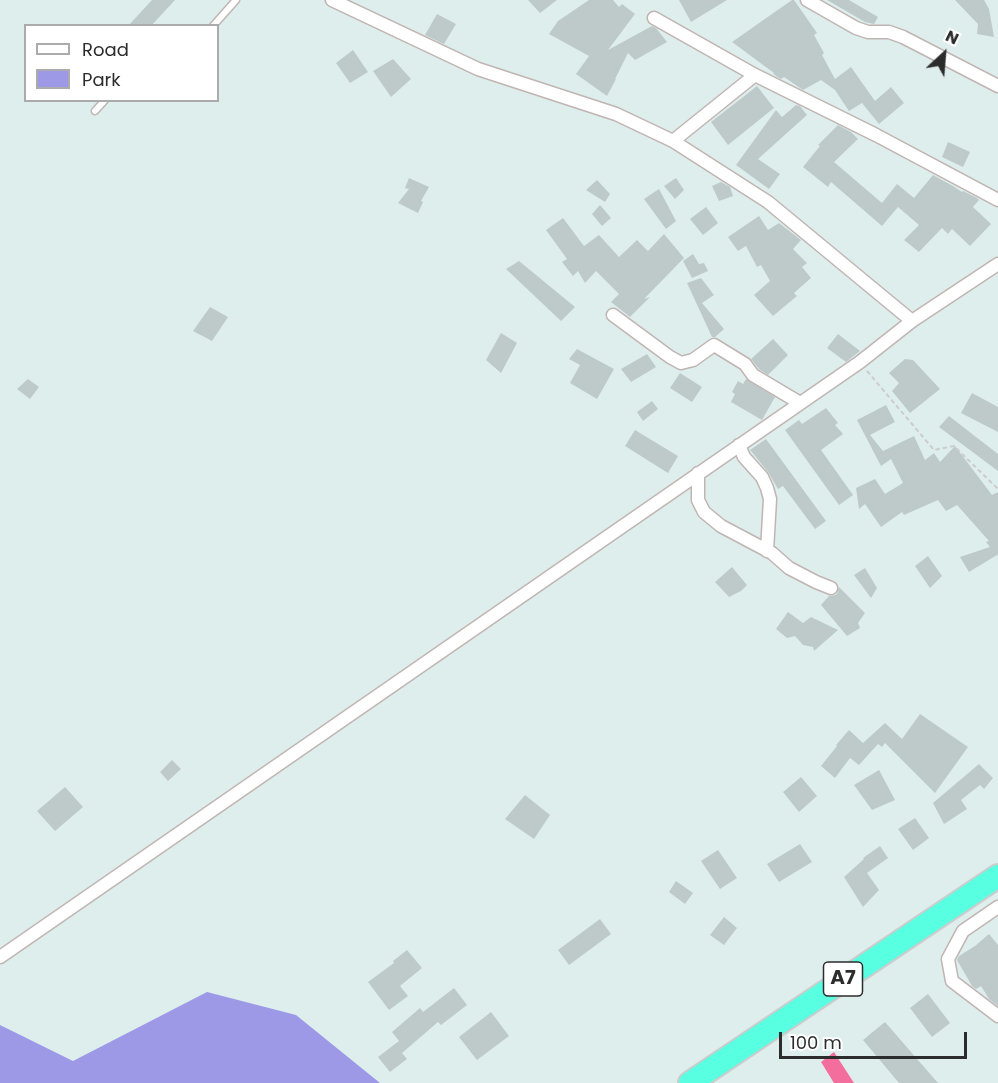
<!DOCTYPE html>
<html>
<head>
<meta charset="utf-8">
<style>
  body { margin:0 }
  #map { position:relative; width:998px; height:1083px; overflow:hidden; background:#deeeed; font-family:Poppins,sans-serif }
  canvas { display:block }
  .legend { position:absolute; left:24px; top:24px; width:195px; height:78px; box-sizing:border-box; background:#fff; border:2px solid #ababab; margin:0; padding:8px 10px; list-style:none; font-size:18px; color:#2c2c2c }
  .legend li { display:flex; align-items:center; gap:12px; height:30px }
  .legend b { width:30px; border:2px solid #ababab }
  .north { position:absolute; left:914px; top:24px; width:60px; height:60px; -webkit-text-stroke:4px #fff; paint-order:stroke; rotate:26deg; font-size:16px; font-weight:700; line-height:24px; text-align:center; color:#2c2c2c }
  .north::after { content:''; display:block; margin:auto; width:21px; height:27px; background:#2c2c2c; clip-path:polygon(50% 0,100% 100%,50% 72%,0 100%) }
  .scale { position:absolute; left:779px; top:1032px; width:188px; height:27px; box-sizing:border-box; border:3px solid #2c2c2c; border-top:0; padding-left:8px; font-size:18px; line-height:21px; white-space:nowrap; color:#2c2c2c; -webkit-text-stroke:4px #fff; paint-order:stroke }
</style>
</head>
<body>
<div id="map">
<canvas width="998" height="1083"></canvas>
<ul class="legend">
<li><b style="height:8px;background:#fff"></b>Road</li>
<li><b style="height:16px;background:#9d99e6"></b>Park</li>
</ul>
<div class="north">N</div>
<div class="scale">100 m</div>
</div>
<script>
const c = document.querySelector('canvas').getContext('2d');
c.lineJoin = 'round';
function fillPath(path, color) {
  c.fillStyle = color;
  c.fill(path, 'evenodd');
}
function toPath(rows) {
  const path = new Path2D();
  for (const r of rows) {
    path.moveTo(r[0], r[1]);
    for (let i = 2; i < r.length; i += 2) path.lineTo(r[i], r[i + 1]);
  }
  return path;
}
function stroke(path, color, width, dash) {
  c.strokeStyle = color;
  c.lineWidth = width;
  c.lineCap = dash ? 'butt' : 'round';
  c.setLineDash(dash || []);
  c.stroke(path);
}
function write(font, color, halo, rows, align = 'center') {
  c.font = font + ' Poppins,sans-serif';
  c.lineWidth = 6;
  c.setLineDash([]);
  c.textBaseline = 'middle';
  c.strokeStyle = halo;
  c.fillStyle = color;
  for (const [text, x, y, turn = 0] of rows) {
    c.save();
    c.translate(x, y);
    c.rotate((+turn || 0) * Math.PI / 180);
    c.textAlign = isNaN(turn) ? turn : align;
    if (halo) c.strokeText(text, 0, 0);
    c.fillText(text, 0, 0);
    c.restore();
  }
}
fillPath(toPath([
  [207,992,296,1015,380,1083,0,1083,0,1025,73,1061]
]), '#9d99e6');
fillPath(toPath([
  [834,1052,854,1083,834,1083,821,1062]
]), '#f36e9d');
fillPath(toPath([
  [152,0,175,0,151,26,128,26],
  [528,0,557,0,540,13],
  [589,0,613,0,619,7,622,4,635,14,608,50,652,26,656,28,667,42,635,60,628,53,615,79,616,79,607,96,576,74,589,56,549,34,558,21],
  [679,0,727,0,691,22],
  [792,0,794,0,817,33,814,35,824,53,822,55,835,79,851,67,875,101,891,87,904,103,879,124,862,103,849,111,835,90,821,80,803,90,784,77,781,79,776,76,773,73,774,73,732,42],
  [827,0,849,0,878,17,874,24,865,22],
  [955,0,984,0,989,9,994,37,977,34,978,24],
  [437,14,456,24,444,44,425,35],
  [353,50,368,72,350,83,336,63],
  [393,59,411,79,391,97,373,71],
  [757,86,774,108,728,145,711,122],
  [796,105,800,106,807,115,758,159,780,174,769,189,736,165,776,110,782,117],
  [838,125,851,132,858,139,834,162,882,203,897,184,914,198,933,175,953,186,962,192,963,191,977,198,979,200,973,207,991,224,970,246,952,229,948,234,942,228,919,252,904,240,919,225,898,207,882,226,831,182,828,187,803,167,820,146,818,145],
  [948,142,970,152,963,167,942,157],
  [409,178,429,187,421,201,423,202,418,213,398,203,409,189,405,188],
  [676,178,684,190,675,199,664,186],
  [597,180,610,194,605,202,586,190],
  [721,182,730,187,733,196,719,201,712,186],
  [659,189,676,221,666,229,644,199],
  [600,205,611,218,602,226,592,214],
  [706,207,718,223,703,235,690,219],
  [759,216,768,230,779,223,801,240,793,249,807,263,802,267,811,278,794,293,797,296,773,316,754,295,770,281,761,265,757,267,746,246,738,251,728,237],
  [563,218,584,246,599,235,619,257,637,240,648,251,664,234,684,258,644,299,650,297,630,317,611,302,619,294,596,271,585,283,578,271,573,276,562,262,567,259,546,230],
  [693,254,699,264,704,263,708,271,692,278,683,261],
  [519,261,575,307,561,321,506,269],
  [701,278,714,295,702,303,724,329,715,337,712,337,687,283],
  [210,307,228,317,212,341,193,331],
  [501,333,517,343,501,373,486,360],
  [838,334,860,351,846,362,827,348],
  [773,339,788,355,768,375,759,369,751,359],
  [577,349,614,369,597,399,570,383,580,365,569,359],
  [647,354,656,367,631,382,621,369],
  [905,359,913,360,940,389,910,413,892,391,899,383,889,373],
  [680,373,702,387,692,402,670,388],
  [28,379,39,387,30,399,17,389],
  [746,379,775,397,762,420,731,402,735,394,732,392,738,381,743,384],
  [972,393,998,407,998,432,961,413],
  [652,401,658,409,643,421,637,412],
  [886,405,895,422,870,435,883,451,914,436,925,460,934,453,940,462,955,446,992,495,998,492,998,556,997,555,969,572,960,557,990,547,986,542,989,541,957,505,946,511,938,500,904,515,902,512,881,527,865,504,859,509,856,488,875,479,885,494,903,483,891,459,881,466,857,420],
  [826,408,838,423,835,425,843,434,821,450,853,495,839,505,785,430,799,420,802,424],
  [949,416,998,454,998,471,939,427],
  [635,430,678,456,668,473,625,446],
  [766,439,826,521,815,529,783,486,778,489,768,472,751,451,750,450],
  [928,556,942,576,930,588,915,566],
  [732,567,747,585,741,591,729,597,715,582],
  [865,568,877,588,871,598,854,575],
  [839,587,865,613,858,623,860,628,847,636,821,605,829,596,833,596,837,594],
  [788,612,803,623,811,617,838,630,814,651,813,647,803,645,795,636,787,638,776,629],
  [920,714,968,747,935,793,885,743,882,747,878,744,859,765,850,758,835,778,821,766,837,746,836,745,849,730,863,743,885,723,902,739],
  [172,760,181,769,168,781,160,772],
  [979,764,993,778,984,789,980,785,961,800,967,809,944,824,933,803],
  [879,770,895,800,872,810,854,785],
  [801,777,817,796,799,812,783,792],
  [65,787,83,807,55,831,37,811],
  [525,795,550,815,534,839,505,819],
  [915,818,929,838,913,850,898,829],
  [800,844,812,862,779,882,767,864],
  [880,846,888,858,867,873,879,890,863,907,844,877,864,859,863,858],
  [718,850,737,878,720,889,701,861],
  [676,881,693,893,685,904,669,892],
  [724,917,737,928,724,945,710,935],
  [600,919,611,934,569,965,558,950],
  [989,934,998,945,998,1006,989,999,981,986,976,989,972,986,957,960,959,956,975,946],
  [407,950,422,968,400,986,408,996,389,1010,368,982,394,963,393,961],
  [454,988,467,1005,441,1025,438,1022,402,1053,407,1059,390,1072,378,1057,399,1041,392,1032,420,1008,423,1012],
  [928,994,950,1023,932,1037,910,1008],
  [491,1012,509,1036,477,1060,459,1037],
  [885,1022,938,1083,899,1083,863,1040]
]), '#becaca');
const lane = toPath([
  [213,26,236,0],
  [95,111,105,100]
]);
const street = toPath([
  [332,0,478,69,616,114,673,141,768,202,912,321],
  [807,0,856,28,868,32,889,32,903,37,998,86],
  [654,18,755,75,876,135,998,200],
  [673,141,755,75],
  [613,315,670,357,681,363,693,360,714,345,745,364,753,375,800,403],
  [739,445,744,457,762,477,767,488,770,499,767,551],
  [698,473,698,500,704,512,721,526,772,553,789,568,816,582,831,588],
  [998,907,963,931,948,959,952,981,998,1016],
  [0,957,860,362,912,321,998,264]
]);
const highway = toPath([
  [690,1083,998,876]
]);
stroke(lane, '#c0b5b2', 9);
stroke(street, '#c0b5b2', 15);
stroke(highway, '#ccc', 26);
stroke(toPath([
  [867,371,934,450,954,446,998,489]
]), '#ccc', 2, [4.5, 3]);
stroke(lane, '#fff', 6);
stroke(street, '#fff', 12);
stroke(highway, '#59ffe1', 22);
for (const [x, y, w] of [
  [843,979,39]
]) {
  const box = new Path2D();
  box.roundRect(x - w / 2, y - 17, w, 34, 4.5);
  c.fillStyle = '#fff';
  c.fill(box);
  stroke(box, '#2c2c2c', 1.5);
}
write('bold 20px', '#2c2c2c', null, [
  ["A7",843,979]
]);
</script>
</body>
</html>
